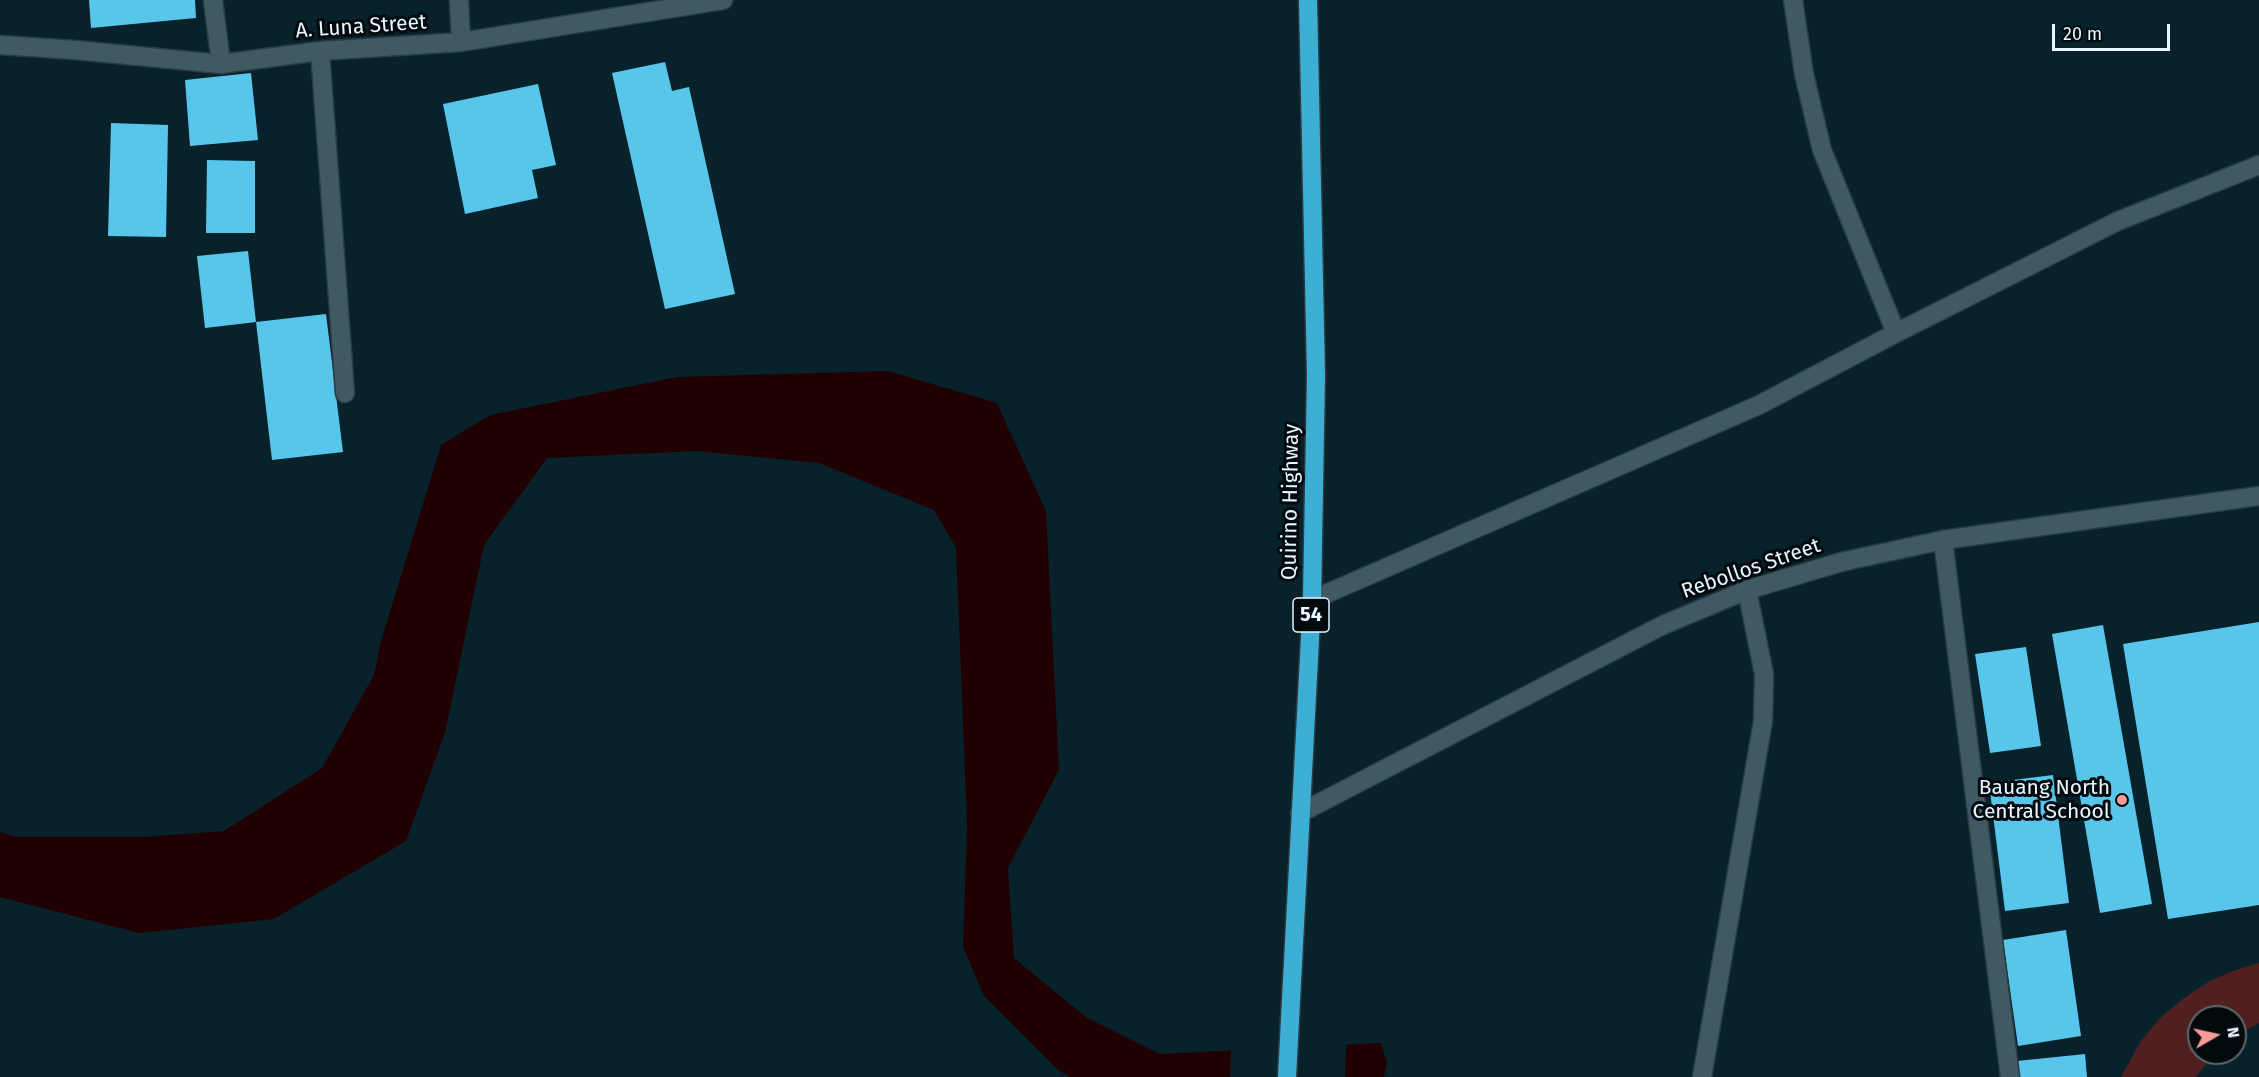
<!DOCTYPE html>
<html>
<head>
<meta charset="utf-8">
<style>
  body { margin:0 }
  #map { position:relative; width:2259px; height:1077px; overflow:hidden; background:#08222b; font-family:"Fira Sans",sans-serif }
  canvas { display:block }
  .north { position:absolute; left:2187px; top:1005px; width:60px; height:60px; box-sizing:border-box; background:#020a0e; border:2px solid #5e696e; border-radius:50%; rotate:81deg; font-size:16px; font-weight:700; line-height:24px; text-align:center; color:#e8f7fd }
  .north::after { content:''; display:block; margin:auto; width:21px; height:27px; background:#f59b98; clip-path:polygon(50% 0,100% 100%,50% 72%,0 100%) }
  .scale { position:absolute; left:2052px; top:24px; width:118px; height:27px; box-sizing:border-box; border:3px solid #e8f7fd; border-top:0; padding-left:8px; font-size:18px; line-height:21px; white-space:nowrap; color:#e8f7fd; -webkit-text-stroke:4px #020a0e; paint-order:stroke }
</style>
</head>
<body>
<div id="map">
<canvas width="2259" height="1077"></canvas>
<div class="north">N</div>
<div class="scale">20 m</div>
</div>
<script>
const c = document.querySelector('canvas').getContext('2d');
c.lineJoin = 'round';
function fillPath(path, color) {
  c.fillStyle = color;
  c.fill(path, 'evenodd');
}
function toPath(rows) {
  const path = new Path2D();
  for (const r of rows) {
    path.moveTo(r[0], r[1]);
    for (let i = 2; i < r.length; i += 2) path.lineTo(r[i], r[i + 1]);
  }
  return path;
}
function stroke(path, color, width, dash) {
  c.strokeStyle = color;
  c.lineWidth = width;
  c.lineCap = dash ? 'butt' : 'round';
  c.setLineDash(dash || []);
  c.stroke(path);
}
function write(font, color, halo, rows, align = 'center') {
  c.font = font + ' "Fira Sans",sans-serif';
  c.lineWidth = 6;
  c.setLineDash([]);
  c.textBaseline = 'middle';
  c.strokeStyle = halo;
  c.fillStyle = color;
  for (const [text, x, y, turn = 0] of rows) {
    c.save();
    c.translate(x, y);
    c.rotate((+turn || 0) * Math.PI / 180);
    c.textAlign = isNaN(turn) ? turn : align;
    if (halo) c.strokeText(text, 0, 0);
    c.fillText(text, 0, 0);
    c.restore();
  }
}
fillPath(toPath([
  [2259,963,2259,1023,2235,1037,2235,1017,2199,1017,2199,1053,2215,1053,2196,1077,2121,1077,2141,1041,2160,1018,2184,998,2210,981,2238,969]
]), '#501f1f');
fillPath(toPath([
  [888,371,997,403,1046,511,1059,770,1008,868,1014,958,1087,1018,1160,1054,1381,1043,1387,1063,1384,1077,1070,1077,1058,1070,984,996,963,947,967,824,956,548,934,510,819,463,696,451,547,458,484,545,445,733,406,841,274,919,139,933,0,897,0,832,16,837,143,837,224,831,322,768,374,675,381,641,441,445,490,415,677,377]
]), '#210001');
fillPath(toPath([
  [1346,1042,1345,1077,1230,1077,1231,1048]
]), '#08222b');
fillPath(toPath([
  [89,0,195,0,196,18,91,28],
  [665,62,672,91,689,87,735,294,665,309,612,73],
  [251,73,258,140,190,146,185,80],
  [538,84,556,165,532,170,538,198,465,214,443,104],
  [111,123,168,125,166,237,108,236],
  [207,160,255,161,255,233,206,233],
  [248,251,256,322,205,328,197,256],
  [326,314,343,452,272,460,256,322],
  [2259,622,2259,905,2168,919,2123,644],
  [2103,625,2152,904,2100,913,2052,634],
  [2026,647,2041,746,1990,753,1975,654],
  [2053,775,2069,903,2005,911,1989,783],
  [2066,930,2081,1036,2018,1046,2003,940],
  [2085,1054,2087,1077,2019,1077,2017,1061]
]), '#58c5ea');
const street = toPath([
  [213,0,221,64],
  [459,0,461,42],
  [1793,0,1804,74,1822,150,1896,333],
  [0,45,75,50,221,64,320,51,461,42,723,0],
  [320,51,345,393],
  [1943,540,2010,1077],
  [1312,600,1759,405,1896,333,2118,221,2259,165],
  [1702,1077,1763,721,1764,674,1747,590]
]);
const secondary = toPath([
  [1300,813,1663,625,1747,590,1841,562,1943,540,2259,496]
]);
const highway = toPath([
  [1287,1077,1312,600,1316,375,1308,0]
]);
stroke(street, '#2e3a42', 21);
stroke(secondary, '#2e3a42', 21);
stroke(highway, '#2e3a42', 21);
stroke(street, '#3f5a64', 18);
stroke(secondary, '#3f5a64', 18);
stroke(highway, '#3eafd4', 18);
for (const [x, y, r, color] of [
  [2122,800,6,"#f59b98"]
]) {
  const dot = new Path2D();
  dot.arc(x, y, r, 0, 2 * Math.PI);
  c.fillStyle = color;
  c.fill(dot);
  stroke(dot, '#020a0e', 2);
}
for (const [x, y, w] of [
  [1311,615,36]
]) {
  const box = new Path2D();
  box.roundRect(x - w / 2, y - 17, w, 34, 4.5);
  c.fillStyle = '#020a0e';
  c.fill(box);
  stroke(box, '#e8f7fd', 1.5);
}
write('bold 20px', '#e8f7fd', null, [
  ["54",1311,615]
]);
write('21px', '#e8f7fd', '#020a0e', [
  ["A. Luna Street",361,27,-4],
  ["Quirino Highway",1291,502,-89],
  ["Rebollos Street",1751,569,-19]
]);
write('21px', '#e8f7fd', '#020a0e', [
  ["Bauang North",2110,788],
  ["Central School",2110,812]
], 'right');
</script>
</body>
</html>
